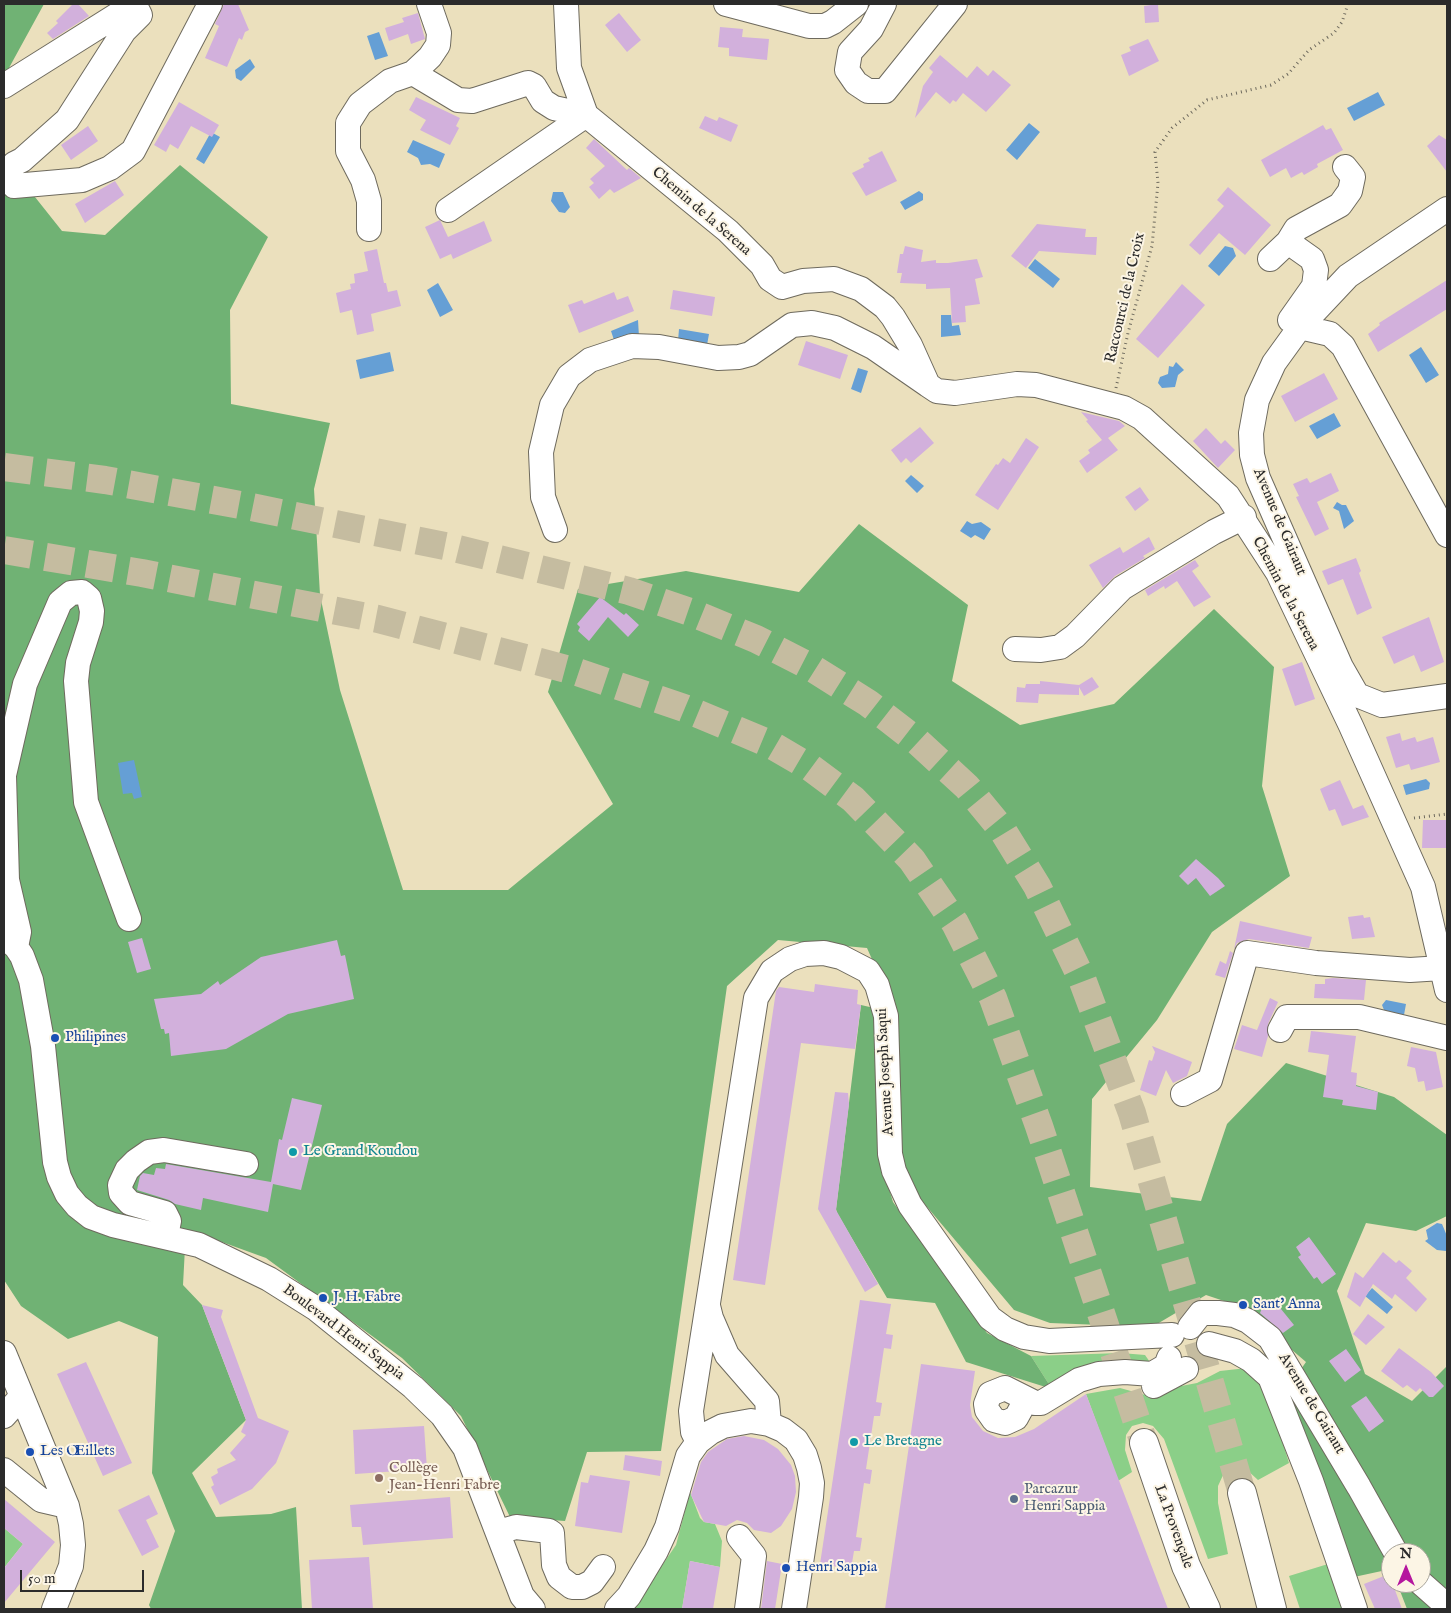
<!DOCTYPE html>
<html>
<head>
<meta charset="utf-8">
<style>
  body { margin:0 }
  #map { position:relative; width:1451px; height:1613px; overflow:hidden; background:#ebe0bd; font-family:"IM FELL English",serif }
  canvas { display:block }
  .frame { position:absolute; inset:0; border:5px solid #2b2b2b; pointer-events:none }
  .north { position:absolute; left:1381px; top:1543px; width:50px; height:50px; box-sizing:border-box; background:#fcf5e5; border:1px solid #a8a49b; border-radius:50%; rotate:0deg; font-size:14px; font-weight:700; line-height:20px; text-align:center; color:#2b2b2b }
  .north::after { content:''; display:block; margin:auto; width:18px; height:22px; background:#b5179e; clip-path:polygon(50% 0,100% 100%,50% 72%,0 100%) }
  .scale { position:absolute; left:20px; top:1570px; width:124px; height:22px; box-sizing:border-box; border:2px solid #2b2b2b; border-top:0; padding-left:6px; font-size:15px; line-height:18px; white-space:nowrap; color:#2b2b2b; -webkit-text-stroke:4px #fcf5e5; paint-order:stroke }
</style>
</head>
<body>
<div id="map">
<canvas width="1451" height="1613"></canvas>
<div class="frame"></div>
<div class="north">N</div>
<div class="scale">50 m</div>
</div>
<script>
const c = document.querySelector('canvas').getContext('2d');
c.lineJoin = 'round';
function fillPath(path, color) {
  c.fillStyle = color;
  c.fill(path, 'evenodd');
}
function toPath(rows) {
  const path = new Path2D();
  for (const r of rows) {
    path.moveTo(r[0], r[1]);
    for (let i = 2; i < r.length; i += 2) path.lineTo(r[i], r[i + 1]);
  }
  return path;
}
function stroke(path, color, width, dash) {
  c.strokeStyle = color;
  c.lineWidth = width;
  c.lineCap = dash ? 'butt' : 'round';
  c.setLineDash(dash || []);
  c.stroke(path);
}
function write(font, color, halo, rows, align = 'center') {
  c.font = font + ' "IM FELL English",serif';
  c.lineWidth = 4;
  c.setLineDash([]);
  c.textBaseline = 'middle';
  c.strokeStyle = halo;
  c.fillStyle = color;
  for (const [text, x, y, turn = 0] of rows) {
    c.save();
    c.translate(x, y);
    c.rotate((+turn || 0) * Math.PI / 180);
    c.textAlign = isNaN(turn) ? turn : align;
    if (halo) c.strokeText(text, 0, 0);
    c.fillText(text, 0, 0);
    c.restore();
  }
}
fillPath(toPath([
  [1121,1353,1145,1355,1152,1365,1052,1389,1031,1356],
  [1247,1368,1265,1384,1289,1463,1258,1480,1246,1469,1238,1466,1230,1468,1224,1473,1218,1486,1218,1503,1228,1554,1208,1559,1164,1439,1153,1426,1143,1423,1132,1426,1126,1435,1125,1450,1132,1472,1118,1481,1086,1394,1120,1388,1149,1396,1163,1395,1176,1387,1197,1383,1220,1371],
  [690,1492,700,1518,704,1522,715,1524,722,1541,720,1567,690,1561,682,1609,632,1609,676,1545],
  [4,1528,23,1544,4,1568],
  [1328,1564,1343,1609,1300,1609,1289,1576]
]), '#8bcf88');
fillPath(toPath([
  [4,4,44,4,4,77],
  [4,158,62,231,105,235,180,165,268,237,230,310,231,404,330,423,314,489,320,595,340,690,403,890,508,890,613,804,548,692,578,589,686,571,799,592,859,524,968,605,952,681,1020,725,1114,704,1214,609,1274,667,1262,786,1290,876,1212,932,1157,1020,1092,1099,1090,1187,1201,1201,1227,1124,1286,1063,1394,1097,1447,1135,1447,1216,1416,1231,1366,1223,1337,1291,1365,1374,1412,1401,1447,1366,1447,1609,1407,1609,1397,1583,1421,1583,1421,1553,1391,1553,1391,1569,1354,1577,1283,1395,1306,1362,1242,1307,1206,1295,1152,1327,1050,1323,1014,1310,901,1176,891,1002,867,948,778,940,727,986,661,1451,587,1452,565,1521,510,1517,461,1416,402,1358,266,1258,186,1229,183,1285,202,1305,246,1420,192,1473,216,1517,271,1514,296,1507,302,1609,151,1609,149,1605,175,1531,152,1473,158,1337,119,1321,68,1339,21,1306,4,1280],
  [861,1005,874,1008,884,1172,893,1202,987,1333,1031,1356,1052,1389,966,1362,935,1303,887,1298,837,1213,836,1209]
]), '#70b274');
fillPath(toPath([
  [379,32,388,56,375,60,367,36],
  [250,59,255,67,241,81,236,78,235,70],
  [1378,92,1385,105,1354,121,1347,108],
  [1029,123,1040,132,1017,160,1006,150],
  [211,132,220,137,204,164,196,159],
  [413,140,445,154,439,168,430,164,421,165,418,158,407,152],
  [919,191,923,194,923,200,905,210,900,202],
  [553,192,563,192,570,207,565,213,559,212,551,201],
  [1225,246,1233,248,1236,256,1219,276,1208,266],
  [1035,259,1060,279,1053,288,1028,268],
  [438,283,453,310,440,317,427,290],
  [941,315,951,315,952,326,959,325,961,335,941,337],
  [638,320,639,337,614,340,611,331],
  [679,329,709,334,707,345,678,341],
  [1421,347,1439,375,1426,383,1409,355],
  [390,352,394,371,360,379,356,360],
  [1176,362,1184,370,1178,375,1175,387,1162,388,1158,383,1160,377,1168,374,1169,366,1173,367],
  [858,368,868,371,861,393,851,389],
  [1334,413,1341,426,1317,439,1309,426],
  [911,475,924,486,917,493,905,481],
  [1337,502,1342,505,1346,505,1354,521,1344,529,1339,511,1333,508],
  [967,521,972,524,981,522,991,529,984,540,975,535,971,538,960,531],
  [134,760,142,797,134,799,132,793,123,794,118,763],
  [1426,779,1430,783,1429,789,1406,795,1403,785],
  [1386,1000,1406,1004,1404,1015,1384,1010,1382,1005],
  [1437,1223,1442,1224,1447,1236,1446,1251,1437,1250,1425,1241,1428,1239,1426,1230],
  [1372,1288,1393,1307,1387,1314,1365,1296]
]), '#659fd5');
fillPath(toPath([
  [73,4,78,4,89,16,53,39,47,33,58,23,56,21],
  [224,4,238,4,249,30,245,32,242,40,239,38,227,67,205,58,219,26,215,24],
  [1158,4,1159,22,1145,23,1144,6],
  [418,13,425,39,411,44,408,34,389,41,385,28,404,22,402,18],
  [619,13,641,40,627,52,605,25],
  [720,27,743,29,742,37,769,39,767,60,729,56,729,48,718,47],
  [1148,39,1159,61,1129,76,1121,55,1131,51,1129,47],
  [940,55,967,78,977,66,988,76,993,70,1011,85,986,112,963,93,956,102,953,100,950,104,936,92,915,118,923,86,933,72,929,68],
  [416,97,460,118,456,126,459,128,450,145,420,130,426,120,409,110],
  [179,102,219,125,212,137,191,126,178,149,170,144,166,152,154,145],
  [705,116,717,121,719,117,738,125,731,142,699,128],
  [1323,125,1326,130,1331,128,1343,150,1317,164,1318,167,1304,175,1302,172,1291,178,1286,168,1270,177,1261,160],
  [88,126,98,141,71,160,61,145],
  [1439,135,1447,140,1447,172,1427,146],
  [594,139,627,170,629,168,641,178,614,193,610,189,599,199,589,187,594,183,590,179,605,166,586,148],
  [882,151,897,181,866,196,852,173,864,167,863,164,870,161,868,158],
  [115,181,124,195,85,223,75,204],
  [1228,187,1271,225,1245,255,1219,233,1200,255,1189,245,1224,206,1217,200],
  [440,220,448,237,484,221,492,241,453,259,451,254,440,259,425,227],
  [1037,224,1086,229,1085,237,1097,237,1096,255,1039,251,1026,268,1011,256],
  [905,246,923,250,921,262,936,260,936,263,948,263,977,259,983,277,975,279,980,304,965,306,966,322,952,323,950,288,926,289,926,284,900,283,902,273,897,273,900,254,903,254],
  [377,249,384,283,386,283,388,292,397,290,401,306,371,314,374,331,357,335,352,310,340,313,336,293,351,289,350,284,355,283,354,274,368,271,364,252],
  [1447,280,1447,309,1378,352,1368,334,1380,325,1379,323],
  [1182,284,1205,305,1158,358,1136,339],
  [673,290,715,297,712,316,670,309],
  [614,292,617,300,628,296,634,311,579,333,568,305,582,300,584,304],
  [806,341,848,355,840,379,798,365],
  [1324,373,1338,399,1295,422,1281,396],
  [1081,412,1119,421,1125,426,1108,438,1118,450,1087,473,1079,461,1090,453,1088,450,1102,440,1086,421,1088,420],
  [920,427,934,443,911,463,906,458,901,463,891,450],
  [1206,428,1221,444,1225,440,1235,450,1218,468,1193,441],
  [1026,438,1039,447,998,510,975,495,996,464,998,465,1003,458,1010,463],
  [1331,473,1339,491,1317,502,1329,529,1315,536,1296,497,1299,496,1293,484,1307,478,1310,483],
  [1140,487,1149,500,1135,511,1125,497],
  [1149,537,1155,549,1143,556,1145,558,1115,576,1103,588,1089,565,1120,547,1123,553],
  [1356,558,1361,571,1359,573,1372,608,1357,615,1343,579,1328,585,1322,571],
  [1195,560,1199,566,1192,571,1211,597,1194,607,1177,581,1165,589,1164,586,1148,596,1145,590],
  [600,597,624,615,626,613,639,625,628,637,608,617,589,641,578,631,580,627,577,624],
  [1429,617,1444,662,1421,672,1414,655,1394,664,1382,637],
  [1302,662,1315,699,1295,706,1282,669],
  [1092,677,1099,687,1084,696,1079,687,1079,695,1039,694,1038,703,1016,702,1017,687,1025,688,1026,684,1040,684,1040,681,1079,685],
  [1400,733,1402,741,1415,737,1417,742,1433,737,1440,762,1411,770,1409,764,1396,768,1386,737],
  [1340,780,1353,809,1363,805,1369,817,1342,826,1335,809,1329,811,1320,789],
  [1423,820,1447,820,1447,848,1422,848],
  [1196,859,1218,878,1225,886,1210,896,1196,878,1188,885,1179,876],
  [1363,915,1364,918,1370,917,1375,937,1352,939,1348,917],
  [1240,921,1312,937,1309,948,1249,939,1237,943,1234,949],
  [142,938,151,969,137,973,128,942],
  [337,940,341,956,345,955,354,999,288,1014,226,1049,171,1056,169,1033,165,1034,164,1029,161,1029,154,999,201,994,218,981,220,985,261,957],
  [1230,951,1233,953,1225,978,1215,975,1220,961,1226,964],
  [1333,978,1366,980,1364,1000,1314,998,1315,984,1325,984,1325,979],
  [815,984,858,990,857,1004,861,1005,855,1049,801,1043,765,1285,733,1280,776,991,779,987,814,992],
  [1270,998,1278,1002,1268,1024,1268,1036,1262,1057,1234,1049,1242,1025,1257,1030],
  [1311,1031,1356,1036,1351,1072,1357,1073,1356,1086,1378,1092,1376,1110,1342,1105,1343,1100,1323,1097,1329,1055,1308,1052],
  [1152,1046,1192,1062,1187,1076,1173,1083,1166,1070,1156,1096,1140,1090,1149,1060,1152,1061,1155,1052],
  [1411,1047,1436,1052,1443,1087,1426,1091,1424,1081,1418,1082,1415,1068,1407,1066],
  [835,1092,848,1093,849,1104,836,1210,878,1284,865,1292,818,1209],
  [292,1098,322,1105,301,1190,273,1184,268,1212,203,1198,201,1210,175,1204,169,1200,137,1190,140,1176,143,1173,154,1175,156,1168,165,1169,166,1164,271,1182,279,1139,282,1140],
  [1309,1237,1336,1274,1322,1284,1317,1277,1314,1279,1298,1257,1301,1255,1296,1247],
  [1383,1252,1396,1263,1399,1260,1412,1271,1406,1278,1427,1299,1416,1312,1395,1294,1392,1299,1373,1284,1360,1307,1347,1297,1355,1272,1363,1278],
  [860,1300,891,1304,886,1334,893,1335,891,1349,884,1348,876,1402,882,1403,880,1416,874,1416,866,1469,872,1470,870,1484,864,1483,856,1537,862,1538,860,1551,854,1551,851,1569,820,1564],
  [1264,1303,1281,1309,1294,1325,1283,1333,1260,1313],
  [202,1305,223,1310,221,1317,258,1418,289,1431,276,1463,252,1489,220,1505,211,1487,214,1485,211,1477,218,1473,217,1469,236,1460,230,1453,246,1435,241,1432,246,1420],
  [1368,1314,1385,1327,1366,1345,1353,1334],
  [1399,1348,1431,1372,1444,1386,1433,1397,1429,1397,1420,1388,1416,1392,1407,1385,1403,1388,1381,1371],
  [1346,1349,1361,1370,1345,1382,1329,1361],
  [86,1362,132,1463,103,1476,57,1374],
  [921,1364,975,1371,970,1405,972,1417,983,1431,998,1438,1015,1437,1034,1429,1086,1394,1168,1609,885,1609],
  [1366,1396,1384,1421,1369,1432,1351,1406],
  [424,1426,427,1469,355,1474,353,1430],
  [744,1436,764,1440,778,1449,791,1465,795,1476,796,1492,792,1509,781,1526,771,1533,754,1530,747,1523,737,1520,726,1526,704,1522,691,1495,701,1462,708,1452,727,1439],
  [625,1455,662,1461,660,1476,623,1470],
  [590,1475,630,1481,622,1533,575,1526,581,1482,588,1483],
  [149,1495,158,1514,146,1520,159,1547,142,1556,118,1510],
  [450,1497,453,1538,363,1545,361,1527,352,1527,350,1505],
  [4,1499,55,1542,4,1603,4,1568,23,1544,4,1528],
  [369,1557,373,1609,312,1609,309,1560],
  [690,1561,720,1567,713,1609,682,1609],
  [767,1561,782,1564,775,1609,761,1609],
  [1389,1574,1402,1609,1375,1609,1364,1584]
]), '#d2b0dc');
stroke(toPath([
  [4,467,105,480,246,506,450,547,629,591,690,612,756,639,809,666,868,703,918,742,967,787,1003,831,1037,886,1082,979,1132,1113,1242,1493],
  [4,550,142,573,378,619,574,671,684,708,770,744,811,768,853,799,912,860,955,923,993,998,1039,1126,1144,1443]
]), '#c5bca0', 28, [28, 14]);
const minor = toPath([
  [566,4,569,68,586,115,728,231,762,265,770,279,782,287,803,281,834,279,861,289,885,307,893,317,910,345,928,385,937,391,955,393,1017,384,1036,385,1124,408,1142,418,1228,496,1278,573,1351,726,1423,887,1447,990],
  [726,4,809,26,825,26,833,22,856,4],
  [884,4,871,29,850,52,847,70,856,83,868,91,885,91,955,4],
  [413,73,430,57,438,45,439,33,429,4],
  [4,86,125,10,135,9,138,11,140,15,124,31,67,120,22,160,14,164,8,175,14,186,82,180,110,168,133,151,210,4],
  [1447,209,1348,276,1300,327,1274,363,1257,400,1251,433,1252,455,1258,478,1341,667,1357,695,1382,705,1447,696],
  [448,210,586,115],
  [369,229,369,201,363,180,348,151,348,123,360,104,390,81,413,73,458,100,472,101,528,83,534,86,543,101,554,108,586,115],
  [1288,242,1296,229,1340,205,1350,191,1353,177,1345,167],
  [1270,259,1288,242,1312,259,1316,270,1314,286,1290,320],
  [1300,327,1330,334,1343,346,1447,535],
  [555,530,543,497,541,452,552,405,569,376,590,360,632,346,659,347,718,358,739,357,750,354,792,325,812,323,835,328,873,347,928,385],
  [1015,649,1041,650,1060,647,1075,636,1122,588,1214,532,1244,517],
  [4,775,25,684,60,602,71,593,82,592,89,598,92,611,91,622,78,663,76,681,86,802,129,919],
  [4,776,7,880,19,932,16,947],
  [4,937,16,947,22,956,31,980,43,1046,55,1162,59,1177,67,1194,77,1206,91,1217,113,1225,199,1245,269,1279,315,1308,413,1387,442,1415,465,1448,522,1596,533,1609],
  [1280,1030,1287,1017,1359,1017,1447,1038],
  [1183,1094,1210,1080,1247,953,1316,963,1410,970,1442,968],
  [166,1236,169,1221,165,1213,130,1203,121,1193,120,1185,127,1170,136,1161,149,1152,164,1150,246,1164],
  [708,1306,711,1318,727,1355,767,1401,769,1424],
  [1190,1327,1201,1313,1218,1313,1234,1315,1248,1321,1270,1338,1359,1487,1396,1553],
  [1209,1344,1235,1351,1251,1360,1270,1377,1311,1481,1355,1609],
  [4,1353,67,1506,71,1524,73,1545,71,1566,54,1609],
  [1154,1386,1186,1369],
  [1022,1407,1016,1418,1005,1423,994,1420,987,1410,986,1404,990,1394,1005,1388,1035,1403,1041,1403,1079,1380,1099,1374,1125,1372,1152,1374,1166,1366,1169,1358],
  [4,1416,21,1397],
  [698,1442,693,1432,691,1411,756,998,772,971,790,959,805,954,824,953,841,957,868,971,877,985,886,1016,890,1154,894,1171,910,1205,990,1318,1005,1329,1024,1337,1049,1341,1172,1335],
  [4,1470,41,1500,67,1506],
  [498,1532,516,1527,549,1531,552,1533,554,1565,559,1577,572,1587,582,1587,592,1582,603,1567],
  [739,1537,754,1556,747,1609],
  [1421,1583,1447,1606],
  [617,1609,629,1596,656,1551,667,1527,688,1456,698,1442,711,1432,723,1426,751,1421,769,1424,783,1430,796,1440,805,1455,809,1468,812,1483,811,1497,794,1609]
]);
const highway = toPath([
  [1144,1443,1186,1566,1206,1609],
  [1242,1493,1272,1609]
]);
stroke(minor, '#6e6a5e', 26);
stroke(highway, '#6e6a5e', 30);
stroke(toPath([
  [1116,388,1128,333,1152,246,1158,183,1155,152,1172,128,1207,100,1271,85,1288,74,1309,50,1334,33,1342,22,1348,4],
  [1414,818,1447,814]
]), '#6e6a5e', 3, [1, 4]);
stroke(minor, '#fff', 24);
stroke(highway, '#fff', 28);
for (const [x, y, r, color] of [
  [55,1038,5,"#1a4fb4"],
  [293,1152,5,"#0f9aa8"],
  [323,1298,5,"#1a4fb4"],
  [1243,1305,5,"#1a4fb4"],
  [854,1442,5,"#0f9aa8"],
  [30,1452,5,"#1a4fb4"],
  [379,1478,5,"#8d6e63"],
  [1014,1499,5,"#5c6f8a"],
  [786,1568,5,"#1a4fb4"]
]) {
  const dot = new Path2D();
  dot.arc(x, y, r, 0, 2 * Math.PI);
  c.fillStyle = color;
  c.fill(dot);
  stroke(dot, '#fcf5e5', 2);
}
write('15px', '#2b2b2b', '#fcf5e5', [
  ["Chemin de la Serena",701,212,41],
  ["Raccourci de la Croix",1126,298,-77],
  ["Avenue de Gairaut",1279,522,67],
  ["Chemin de la Serena",1285,594,62],
  ["Avenue Joseph Saqui",886,1072,-93],
  ["Boulevard Henri Sappia",343,1333,37],
  ["Avenue de Gairaut",1311,1404,59],
  ["La Provençale",1173,1527,70]
]);
write('15px', '#164399', '#fcf5e5', [
  ["Philipines",65,1038],
  ["J. H. Fabre",333,1298],
  ["Sant' Anna",1253,1305],
  ["Les Œillets",40,1452],
  ["Henri Sappia",796,1568]
], 'left');
write('15px', '#0d838f', '#fcf5e5', [
  ["Le Grand Koudou",303,1152],
  ["Le Bretagne",864,1442]
], 'left');
write('15px', '#785e54', '#fcf5e5', [
  ["Collège",389,1469],
  ["Jean-Henri Fabre",389,1486]
], 'left');
write('15px', '#4e5e75', '#fcf5e5', [
  ["Parcazur",1024,1490],
  ["Henri Sappia",1024,1507]
], 'left');
</script>
</body>
</html>
